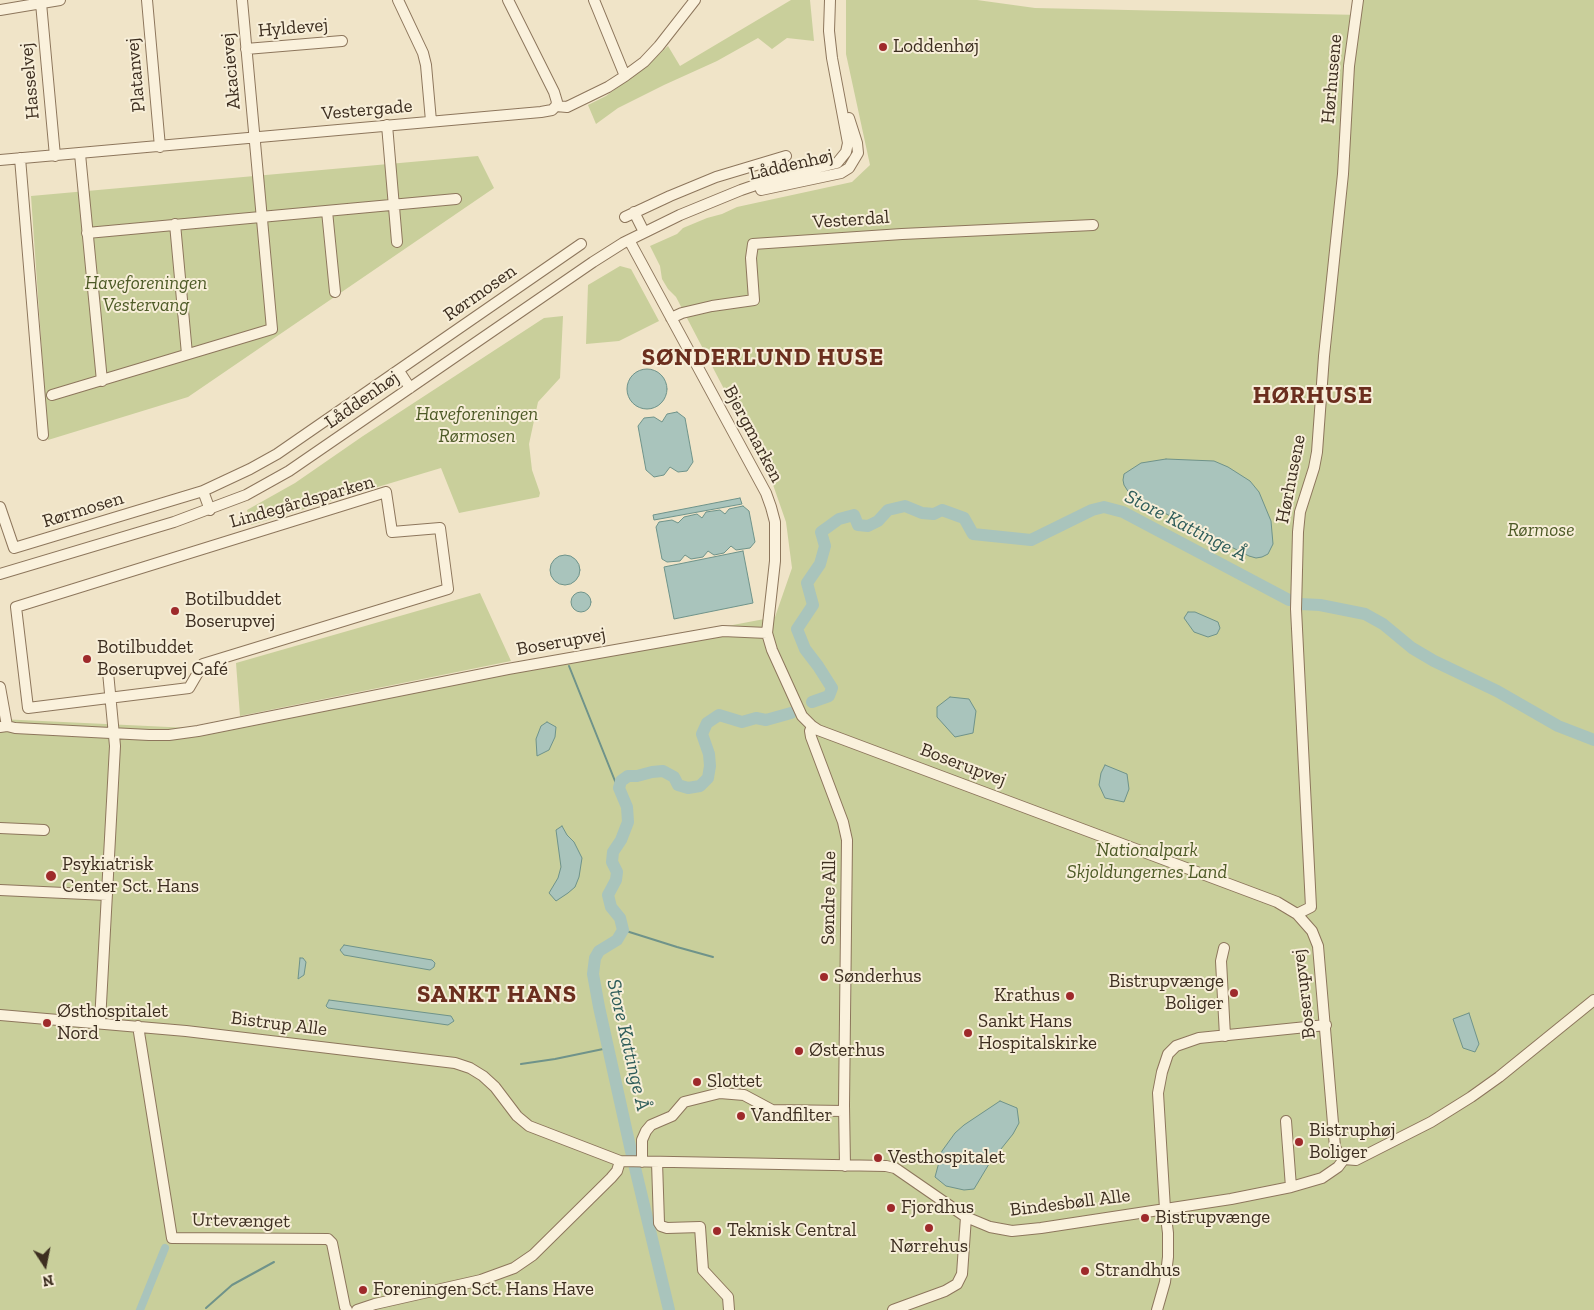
<!DOCTYPE html>
<html>
<head>
<meta charset="utf-8">
<style>
  body { margin:0 }
  #map { position:relative; width:1594px; height:1310px; overflow:hidden; background:#f0e4c8; font-family:"Zilla Slab",serif }
  canvas { display:block }
  .north { position:absolute; left:20px; top:1240px; width:50px; height:50px; -webkit-text-stroke:4px #f7eed8; paint-order:stroke; rotate:169deg; font-size:14px; font-weight:700; line-height:20px; text-align:center; color:#3d2e20 }
  .north::after { content:''; display:block; margin:auto; width:18px; height:22px; background:#3d2e20; clip-path:polygon(50% 0,100% 100%,50% 72%,0 100%) }
</style>
</head>
<body>
<div id="map">
<canvas width="1594" height="1310"></canvas>
<div class="north">N</div>
</div>
<script>
const c = document.querySelector('canvas').getContext('2d');
c.lineJoin = 'round';
function fillPath(path, color) {
  c.fillStyle = color;
  c.fill(path, 'evenodd');
}
function toPath(rows) {
  const path = new Path2D();
  for (const r of rows) {
    if (r.length === 3) {
      path.moveTo(r[0] + r[2], r[1]);
      path.arc(r[0], r[1], r[2], 0, 2 * Math.PI);
      continue;
    }
    path.moveTo(r[0], r[1]);
    for (let i = 2; i < r.length; i += 2) path.lineTo(r[i], r[i + 1]);
  }
  return path;
}
function stroke(path, color, width, dash) {
  c.strokeStyle = color;
  c.lineWidth = width;
  c.lineCap = dash ? 'butt' : 'round';
  c.setLineDash(dash || []);
  c.stroke(path);
}
function write(font, color, halo, rows, align = 'center') {
  c.font = font + ' "Zilla Slab",serif';
  c.lineWidth = 4;
  c.setLineDash([]);
  c.textBaseline = 'middle';
  c.strokeStyle = halo;
  c.fillStyle = color;
  for (const [text, x, y, turn = 0] of rows) {
    c.save();
    c.translate(x, y);
    c.rotate((+turn || 0) * Math.PI / 180);
    c.textAlign = isNaN(turn) ? turn : align;
    if (halo) c.strokeText(text, 0, 0);
    c.fillText(text, 0, 0);
    c.restore();
  }
}
fillPath(toPath([
  [791,0,810,0,814,41,787,38,772,49,758,38,717,61,664,85,618,108,596,124,588,105,606,96,646,66,668,46,680,66],
  [846,0,977,0,1035,8,1361,15,1363,0,1594,0,1594,1310,0,1310,0,719,190,728,775,617,792,568,786,522,771,479,676,297,668,289,662,279,660,266,650,246,677,234,683,228,707,218,722,214,737,207,852,182,870,165,846,54],
  [478,156,494,188,188,397,48,440,31,196],
  [620,266,631,269,659,321,619,341,586,344,588,285],
  [563,316,560,378,538,402,529,444,532,470,540,493,539,497,459,513,441,468,251,525,247,510,295,483,363,436,544,318],
  [480,593,511,661,240,716,236,663]
]), '#c9cf9b');
const water = toPath([
  [647,389,20],
  [677,412,685,418,693,462,687,471,678,472,670,467,664,475,654,477,646,470,638,426,644,418,654,417,662,422,667,414,677,412],
  [1166,459,1214,461,1228,467,1250,481,1259,492,1271,521,1273,544,1268,554,1262,557,1256,558,1249,556,1131,496,1124,485,1123,480,1124,474,1141,463,1166,459],
  [740,498,742,504,654,520,653,515,740,498],
  [743,506,749,511,755,542,750,548,736,550,731,546,724,553,714,555,708,551,703,557,691,559,685,555,680,561,667,562,662,559,656,527,659,522,672,520,678,523,684,517,697,514,702,518,706,512,720,510,725,514,729,509,743,506],
  [743,551,753,603,674,619,664,567,743,551],
  [565,570,15],
  [581,602,10],
  [1188,612,1195,612,1218,622,1220,628,1217,634,1208,637,1194,632,1184,618,1188,612],
  [950,697,969,699,976,711,973,733,955,737,937,717,937,707,950,697],
  [547,722,556,727,555,737,549,750,537,756,536,739,541,726,547,722],
  [1105,765,1127,774,1129,789,1124,802,1105,798,1099,785,1101,773,1105,765],
  [562,826,567,835,574,842,582,858,579,877,575,887,568,893,556,901,549,893,558,878,561,867,556,830,562,826],
  [344,945,432,960,435,963,434,967,430,970,344,955,340,950,344,945],
  [300,958,303,958,306,962,304,975,298,979,300,958],
  [329,1000,451,1016,454,1021,448,1025,328,1008,326,1006,329,1000],
  [1469,1013,1479,1044,1475,1052,1463,1048,1453,1019,1469,1013],
  [1000,1101,1017,1108,1019,1123,1013,1134,989,1164,974,1189,964,1190,946,1186,935,1177,942,1151,955,1133,964,1125,1000,1101]
]);
fillPath(water, '#a9c4bc');
stroke(water, '#6f938a', 1);
stroke(toPath([
  [569,666,615,781,619,788],
  [623,930,677,947,713,957],
  [521,1064,555,1059,608,1048],
  [206,1308,232,1285,274,1262]
]), '#6f938a', 2);
stroke(toPath([
  [140,1310,165,1248]
]), '#a9c4bc', 8);
stroke(toPath([
  [1300,604,1320,605,1365,614,1383,624,1412,648,1434,661,1497,691,1558,726,1594,740],
  [812,702,829,696,832,688,818,666,805,649,797,629,813,605,807,583,820,564,825,546,821,532,839,519,854,515,858,525,868,526,878,521,888,510,905,506,922,513,934,514,942,510,964,518,973,534,1031,540,1092,510,1104,507,1123,512,1289,600],
  [669,1310,631,1151,599,1007,593,974,595,958,599,951,617,940,623,930,620,918,611,907,608,895,616,880,617,872,612,862,613,852,621,840,628,822,627,807,619,788,621,781,628,776,637,776,652,772,663,771,674,777,678,785,688,788,700,786,708,778,710,766,709,754,702,734,707,723,719,715,742,722,756,718,766,720,791,713]
]), '#a9c4bc', 12);
const minor = toPath([
  [147,0,160,147],
  [398,0,423,53,426,65,431,121],
  [508,0,554,92,557,102,556,106],
  [594,0,625,76],
  [41,3,55,156],
  [0,10,60,0],
  [246,49,342,41],
  [387,125,397,242],
  [80,154,102,381],
  [20,158,43,435],
  [0,160,541,112,552,110,556,106,567,107,608,87,625,76,644,62,659,46,695,0],
  [761,190,841,173,849,168,858,153,857,143,849,118],
  [327,211,335,292],
  [634,212,644,232],
  [625,217,670,196,716,177,786,156],
  [175,224,187,354],
  [87,233,456,199],
  [629,240,766,493,771,507,775,522,775,561,767,633,772,650,802,716,812,726,818,730,1277,902,1297,914,1312,931,1318,946,1335,1147,1341,1157,1344,1159,1356,1160,1431,1122,1471,1097,1499,1077,1594,1000],
  [671,318,682,313,712,306,754,300,751,258,753,244,902,234,1093,225],
  [399,371,410,388],
  [52,395,272,329,242,0],
  [386,492,392,532,440,528,448,589,203,664,189,688,28,708,16,607,386,492],
  [0,507,14,548,203,491],
  [210,510,203,491,250,469,277,454,581,244],
  [0,574,174,522,246,495,289,471,593,262,623,243,680,215,741,190,776,178,837,163,846,152,848,143,832,58,829,31,830,0],
  [0,687,7,726],
  [812,726,810,731,811,737,843,822,847,840,844,1105,845,1166],
  [0,727,7,726,15,728,149,735,169,735,198,731,508,669,723,631,767,633],
  [0,828,44,830],
  [0,890,107,895],
  [1297,914,1311,907,1296,609,1298,532,1300,512,1314,468,1317,452,1324,356,1343,174,1349,66,1358,0],
  [1224,948,1221,961,1225,1036],
  [0,1015,186,1031,455,1063,470,1068,483,1076,495,1087,517,1116,529,1126,620,1161,886,1166,895,1168,966,1217,990,1227,1012,1231,1041,1228,1231,1199,1291,1187,1322,1178,1338,1167,1344,1159],
  [100,1022,115,746,108,672],
  [138,1026,172,1238,328,1239,332,1243,345,1307,347,1310],
  [1286,1121,1291,1187],
  [642,1162,642,1140,646,1131,651,1125,672,1116,684,1102,720,1093,744,1095,772,1110,844,1111],
  [657,1162,659,1223,661,1226,667,1228,700,1227,703,1270,728,1297,729,1310],
  [357,1310,375,1304,481,1280,514,1268,533,1255,611,1178,617,1171,620,1161],
  [893,1310,945,1291,957,1284,962,1274,966,1217],
  [1157,1310,1165,1282,1168,1257,1168,1233,1165,1209,1158,1093,1162,1072,1168,1054,1176,1046,1199,1038,1326,1025]
]);
stroke(minor, '#8d765c', 12);
stroke(minor, '#faf1dc', 10);
for (const [x, y, r, color] of [
  [883,47,5,"#9e2a2b"],
  [175,611,5,"#9e2a2b"],
  [87,659,5,"#9e2a2b"],
  [51,876,6,"#9e2a2b"],
  [824,977,5,"#9e2a2b"],
  [1234,993,5,"#9e2a2b"],
  [1070,996,5,"#9e2a2b"],
  [47,1023,5,"#9e2a2b"],
  [968,1033,5,"#9e2a2b"],
  [799,1051,5,"#9e2a2b"],
  [697,1082,5,"#9e2a2b"],
  [741,1116,5,"#9e2a2b"],
  [1299,1142,5,"#9e2a2b"],
  [878,1158,5,"#9e2a2b"],
  [891,1208,5,"#9e2a2b"],
  [1145,1218,5,"#9e2a2b"],
  [929,1228,5,"#9e2a2b"],
  [717,1231,5,"#9e2a2b"],
  [1085,1271,5,"#9e2a2b"],
  [363,1290,5,"#9e2a2b"]
]) {
  const dot = new Path2D();
  dot.arc(x, y, r, 0, 2 * Math.PI);
  c.fillStyle = color;
  c.fill(dot);
  stroke(dot, '#f7eed8', 2);
}
write('19px', '#3d2e20', '#f7eed8', [
  ["Hyldevej",293,28,-5],
  ["Akacievej",231,71,-95],
  ["Platanvej",136,75,-95],
  ["Hørhusene",1332,79,-85],
  ["Hasselvej",30,81,-95],
  ["Vestergade",367,110,-5],
  ["Låddenhøj",791,165,-13],
  ["Vesterdal",851,220,-4],
  ["Rørmosen",480,293,-35],
  ["Låddenhøj",362,400,-35],
  ["Bjergmarken",753,434,62],
  ["Hørhusene",1291,479,-79],
  ["Lindegårdsparken",302,502,-16],
  ["Rørmosen",83,510,-17],
  ["Boserupvej",561,642,-10],
  ["Boserupvej",963,765,21],
  ["Søndre Alle",829,898,-89],
  ["Boserupvej",1304,994,-97],
  ["Bistrup Alle",279,1024,7],
  ["Bindesbøll Alle",1070,1203,-7],
  ["Urtevænget",241,1221,1]
]);
write('19px', '#3d2e20', '#f7eed8', [
  ["Loddenhøj",893,47],
  ["Botilbuddet",185,600],
  ["Boserupvej",185,622],
  ["Botilbuddet",97,648],
  ["Boserupvej Café",97,670],
  ["Psykiatrisk",62,865],
  ["Center Sct. Hans",62,887],
  ["Sønderhus",834,977],
  ["Bistrupvænge",1224,982,"right"],
  ["Boliger",1224,1004,"right"],
  ["Krathus",1060,996,"right"],
  ["Østhospitalet",57,1012],
  ["Nord",57,1034],
  ["Sankt Hans",978,1022],
  ["Hospitalskirke",978,1044],
  ["Østerhus",809,1051],
  ["Slottet",707,1082],
  ["Vandfilter",751,1116],
  ["Bistruphøj",1309,1131],
  ["Boliger",1309,1153],
  ["Vesthospitalet",888,1158],
  ["Fjordhus",901,1208],
  ["Bistrupvænge",1155,1218],
  ["Teknisk Central",727,1231],
  ["Nørrehus",929,1247,"center"],
  ["Strandhus",1095,1271],
  ["Foreningen Sct. Hans Have",373,1290]
], 'left');
write('italic 19px', '#4d5a26', '#f7eed8', [
  ["Haveforeningen",146,284],
  ["Vestervang",146,306],
  ["Haveforeningen",477,415],
  ["Rørmosen",477,437],
  ["Rørmose",1541,531],
  ["Nationalpark",1147,851],
  ["Skjoldungernes Land",1147,873]
]);
write('italic 20px', '#2f5d5a', '#f7eed8', [
  ["Store Kattinge Å",1186,526,27],
  ["Store Kattinge Å",628,1045,77]
]);
c.letterSpacing = '1px';
write('bold 24px', '#6b2e1e', '#f7eed8', [
  ["SØNDERLUND HUSE",763,358],
  ["HØRHUSE",1313,396],
  ["SANKT HANS",497,995]
]);
c.letterSpacing = '0px';
</script>
</body>
</html>
